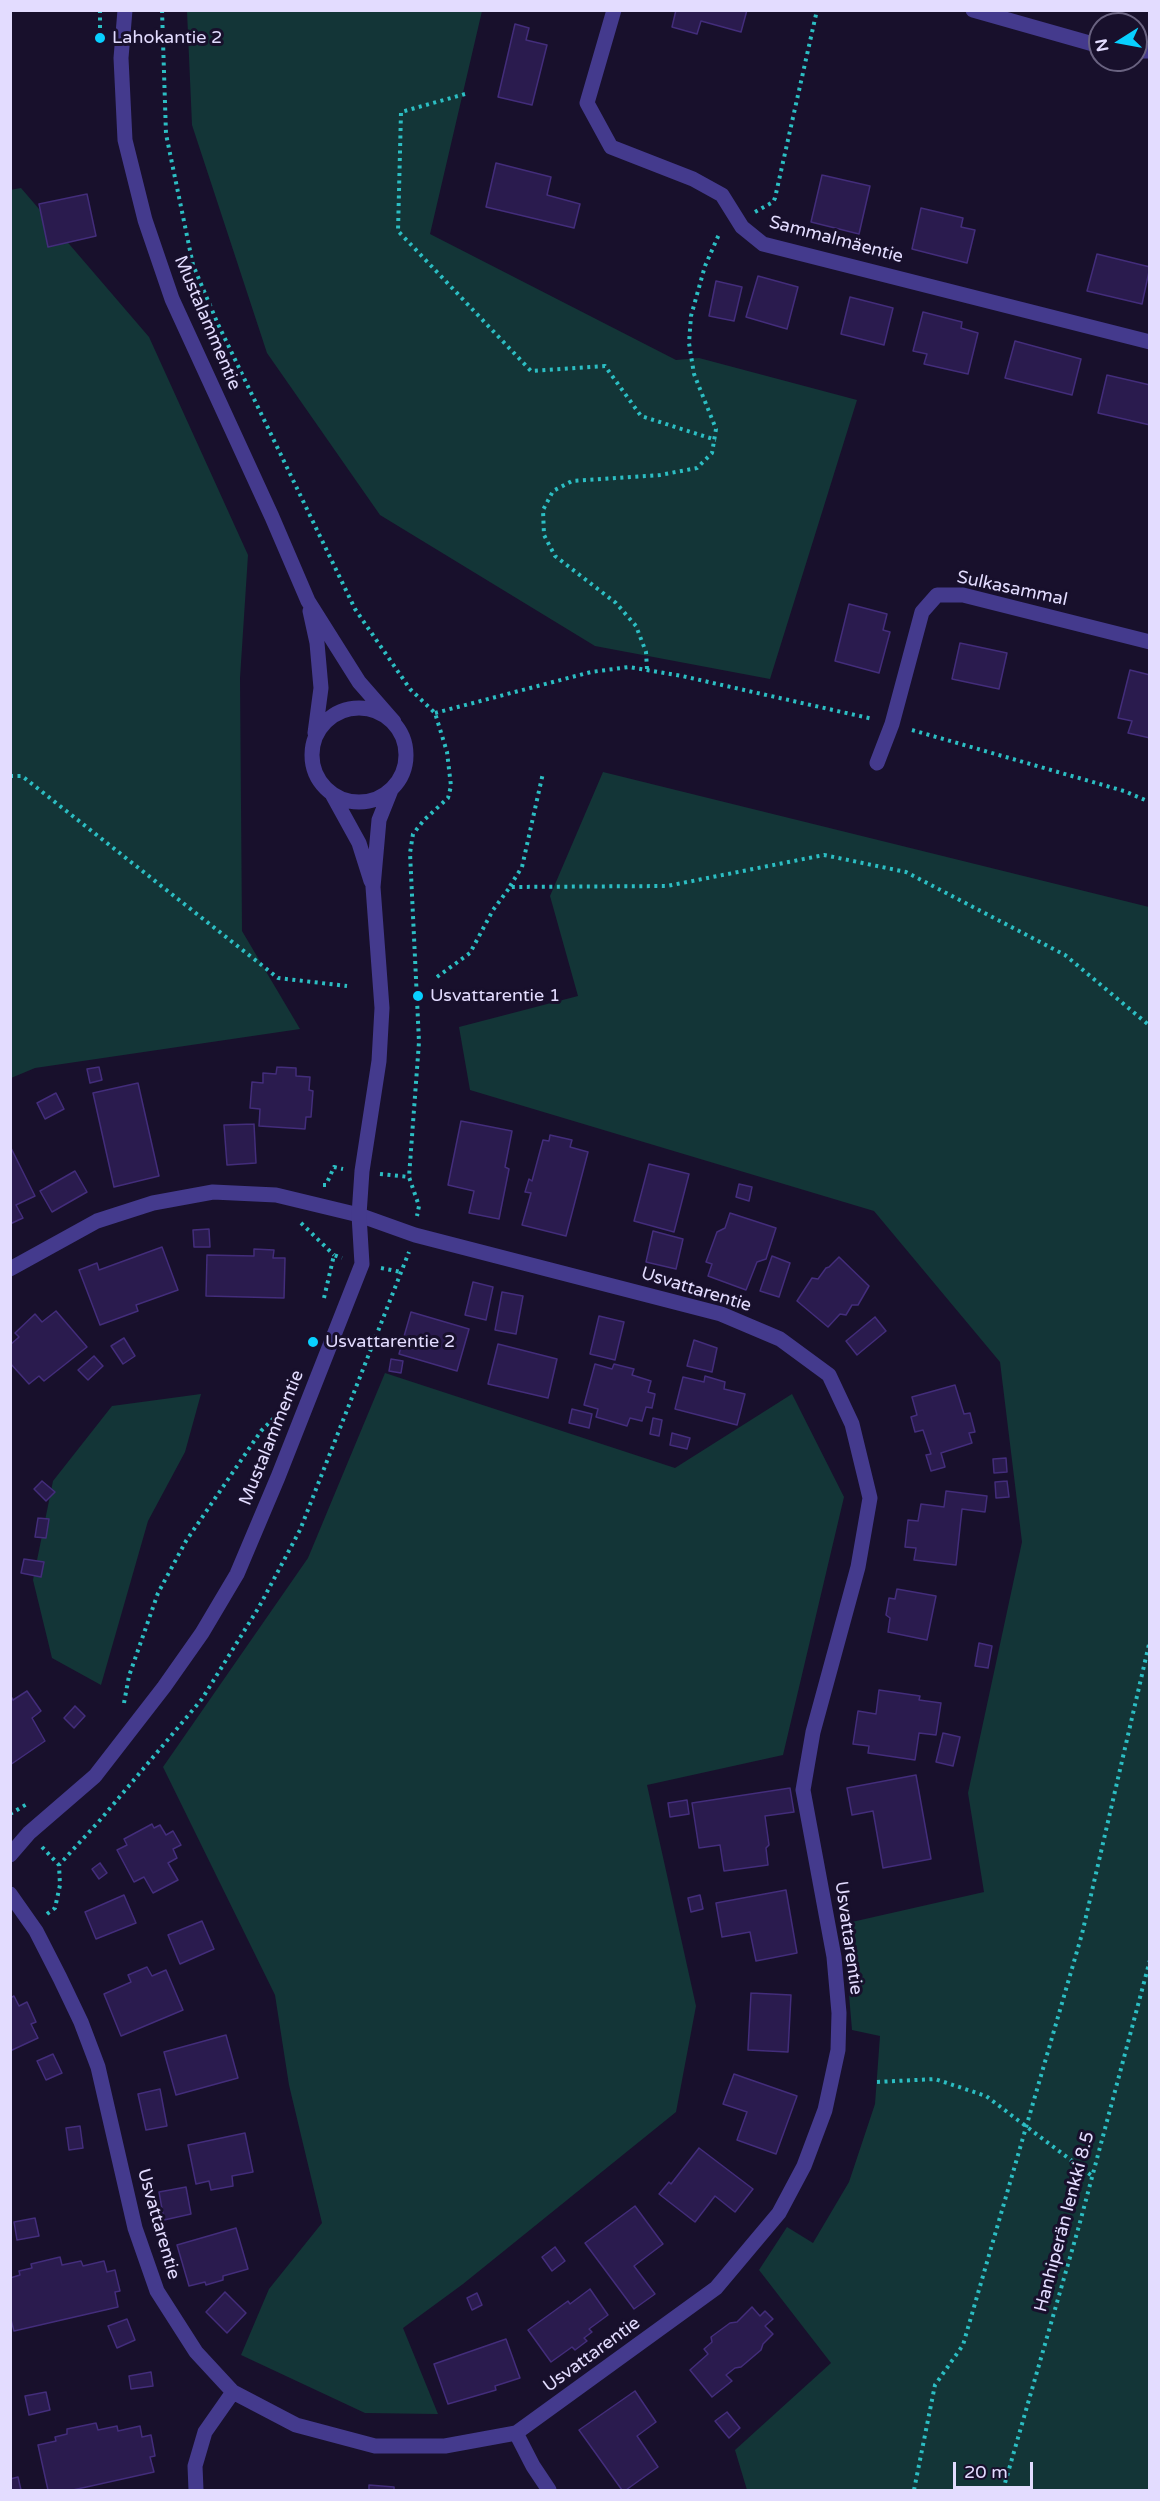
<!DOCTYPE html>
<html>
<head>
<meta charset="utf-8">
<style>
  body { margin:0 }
  #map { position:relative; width:1160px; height:2501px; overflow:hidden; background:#18102c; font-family:"Varela Round",sans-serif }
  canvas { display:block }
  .frame { position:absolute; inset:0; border:12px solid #e3dcff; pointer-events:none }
  .north { position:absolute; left:1088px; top:12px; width:60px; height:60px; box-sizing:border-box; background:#18102c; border:2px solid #696280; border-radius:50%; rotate:259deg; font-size:16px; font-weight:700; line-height:24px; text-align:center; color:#e3dcff }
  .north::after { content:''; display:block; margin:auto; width:21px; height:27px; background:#08d0ff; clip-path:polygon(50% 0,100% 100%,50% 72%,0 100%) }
  .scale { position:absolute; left:953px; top:2462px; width:80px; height:27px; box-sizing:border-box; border:3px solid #e3dcff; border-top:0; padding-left:8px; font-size:18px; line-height:21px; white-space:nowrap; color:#e3dcff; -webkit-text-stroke:4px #18102c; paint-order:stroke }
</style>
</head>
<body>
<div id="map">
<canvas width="1160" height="2501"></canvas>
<div class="frame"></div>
<div class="north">N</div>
<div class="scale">20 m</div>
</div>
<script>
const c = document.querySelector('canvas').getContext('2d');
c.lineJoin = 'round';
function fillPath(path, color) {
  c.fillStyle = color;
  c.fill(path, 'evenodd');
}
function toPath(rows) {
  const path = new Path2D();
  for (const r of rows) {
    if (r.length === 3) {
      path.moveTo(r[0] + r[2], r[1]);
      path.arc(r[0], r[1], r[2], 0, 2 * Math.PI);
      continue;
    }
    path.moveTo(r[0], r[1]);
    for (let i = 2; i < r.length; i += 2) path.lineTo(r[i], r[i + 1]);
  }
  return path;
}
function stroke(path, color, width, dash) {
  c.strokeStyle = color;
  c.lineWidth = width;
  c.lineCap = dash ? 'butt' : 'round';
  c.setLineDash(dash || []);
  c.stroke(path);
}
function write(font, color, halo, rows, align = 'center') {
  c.font = font + ' "Varela Round",sans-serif';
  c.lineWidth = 6;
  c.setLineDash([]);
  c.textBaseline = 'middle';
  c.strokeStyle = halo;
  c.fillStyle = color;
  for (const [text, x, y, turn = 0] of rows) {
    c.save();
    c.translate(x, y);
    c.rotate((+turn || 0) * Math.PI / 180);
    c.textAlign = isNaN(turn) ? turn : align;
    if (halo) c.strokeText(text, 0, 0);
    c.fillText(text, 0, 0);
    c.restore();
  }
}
fillPath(toPath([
  [187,11,482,11,430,234,676,360,699,358,857,400,770,679,595,646,380,515,267,353,192,125],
  [21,188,149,337,248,555,240,678,242,931,300,1029,35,1068,11,1078,10,190],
  [603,772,1149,907,1149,2490,747,2490,735,2450,831,2363,759,2270,787,2227,813,2243,849,2182,875,2104,880,2036,852,2030,843,1924,984,1892,968,1793,1022,1542,1000,1362,874,1211,470,1090,459,1027,578,996,550,896],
  [385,1373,675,1468,792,1394,844,1497,783,1755,647,1785,696,2006,676,2112,463,2284,403,2328,438,2414,365,2413,241,2355,269,2289,322,2223,289,2085,275,1995,163,1767,308,1558],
  [201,1394,185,1452,148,1521,101,1685,52,1658,33,1580,53,1481,112,1406]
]), '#133537');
const building = toPath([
  [676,10,747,10,741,32,701,21,697,34,672,27,676,10],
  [515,24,529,28,526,40,547,45,532,105,498,97,515,24],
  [496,163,551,177,547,195,580,204,574,228,486,207,496,163],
  [822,175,870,186,859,234,811,222,822,175],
  [87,194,96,236,48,247,39,204,87,194],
  [921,208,963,218,961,227,975,230,967,263,912,249,921,208],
  [1097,254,1150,267,1142,304,1087,291,1097,254],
  [758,276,798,287,787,329,746,317,758,276],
  [716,281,742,287,734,321,709,316,716,281],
  [850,297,893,308,884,345,841,334,850,297],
  [923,312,962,322,961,328,978,333,968,374,924,364,927,354,913,351,923,312],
  [1015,341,1081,359,1072,395,1005,378,1015,341],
  [1107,375,1150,385,1150,425,1098,413,1107,375],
  [849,604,887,614,883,630,890,632,879,673,835,661,849,604],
  [960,643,1007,653,999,689,952,679,960,643],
  [1130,670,1150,675,1150,738,1128,733,1132,721,1118,718,1130,670],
  [99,1067,102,1080,90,1083,87,1069,99,1067],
  [277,1067,296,1068,296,1076,310,1077,309,1090,313,1091,311,1117,306,1117,305,1129,259,1126,260,1109,250,1108,252,1082,263,1083,263,1073,276,1074,277,1067],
  [138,1083,159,1176,114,1187,93,1093,138,1083],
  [56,1093,64,1109,45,1119,37,1103,56,1093],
  [461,1121,512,1131,505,1167,509,1169,499,1219,469,1213,474,1191,448,1185,461,1121],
  [254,1124,256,1163,227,1165,224,1125,254,1124],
  [550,1135,572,1140,570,1147,588,1152,566,1236,522,1225,531,1193,525,1192,529,1179,532,1181,543,1140,549,1141,550,1135],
  [10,1146,35,1196,16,1205,23,1218,10,1224,10,1146],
  [649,1164,689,1174,674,1232,634,1221,649,1164],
  [75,1171,87,1192,52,1212,40,1191,75,1171],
  [739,1184,752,1187,749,1201,736,1197,739,1184],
  [730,1213,776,1228,766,1259,757,1262,746,1290,708,1276,712,1264,706,1262,717,1232,725,1228,730,1213],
  [209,1229,210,1247,194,1247,193,1230,209,1229],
  [653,1231,683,1239,676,1269,646,1262,653,1231],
  [162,1247,178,1290,136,1305,138,1311,100,1325,79,1270,97,1263,99,1270,162,1247],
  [254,1249,274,1250,273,1258,285,1258,284,1298,206,1296,207,1255,254,1256,254,1249],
  [772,1256,790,1263,779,1297,760,1291,772,1256],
  [839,1257,869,1286,858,1305,852,1305,846,1315,840,1314,828,1327,797,1301,812,1278,818,1279,826,1268,829,1267,839,1257],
  [473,1282,493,1287,486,1320,465,1315,473,1282],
  [502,1292,523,1296,516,1334,495,1330,502,1292],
  [56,1311,87,1347,44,1381,39,1376,29,1384,10,1363,10,1345,19,1337,15,1333,35,1314,42,1322,56,1311],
  [411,1312,469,1329,457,1371,399,1354,411,1312],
  [599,1316,624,1322,615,1360,590,1354,599,1316],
  [875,1317,886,1331,857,1355,846,1341,875,1317],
  [124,1338,135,1356,123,1364,111,1346,124,1338],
  [694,1340,717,1348,712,1372,687,1366,694,1340],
  [498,1344,557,1359,548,1398,488,1384,498,1344],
  [94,1356,103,1366,88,1380,78,1370,94,1356],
  [391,1359,403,1361,401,1373,389,1371,391,1359],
  [595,1364,612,1369,614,1364,634,1369,632,1375,651,1381,648,1392,655,1394,652,1408,646,1407,642,1421,630,1418,627,1426,596,1417,598,1409,584,1405,595,1364],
  [705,1376,725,1382,724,1389,745,1394,737,1425,675,1409,683,1377,704,1382,705,1376],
  [955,1385,964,1414,970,1413,975,1432,969,1433,972,1443,941,1453,945,1467,931,1471,926,1455,931,1454,923,1430,915,1432,911,1417,917,1415,912,1397,955,1385],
  [572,1409,592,1414,589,1428,569,1423,572,1409],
  [653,1418,662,1420,659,1436,650,1434,653,1418],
  [672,1433,690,1438,687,1449,670,1445,672,1433],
  [1006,1458,1007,1472,994,1473,993,1459,1006,1458],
  [42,1481,55,1492,46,1501,34,1489,42,1481],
  [1007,1481,1009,1497,996,1498,995,1482,1007,1481],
  [946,1491,987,1496,985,1512,962,1509,956,1565,914,1560,916,1548,905,1547,908,1520,918,1521,921,1504,944,1507,946,1491],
  [38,1518,49,1519,46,1538,35,1537,38,1518],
  [24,1559,44,1562,41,1577,21,1573,24,1559],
  [897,1589,936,1596,927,1640,888,1632,890,1618,886,1615,889,1598,895,1599,897,1589],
  [979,1643,992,1646,988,1668,975,1666,979,1643],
  [879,1690,920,1696,919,1700,941,1703,936,1735,919,1733,915,1760,868,1753,869,1746,853,1744,858,1711,876,1714,879,1690],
  [27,1691,41,1711,32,1718,45,1741,10,1765,10,1695,13,1700,27,1691],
  [75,1706,85,1716,74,1728,64,1718,75,1706],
  [943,1733,960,1737,953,1766,936,1762,943,1733],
  [916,1775,931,1859,883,1868,873,1811,852,1815,847,1788,916,1775],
  [790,1788,794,1812,765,1816,769,1845,766,1848,768,1865,724,1871,720,1845,699,1848,692,1803,790,1788],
  [687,1800,689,1814,670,1817,668,1803,687,1800],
  [152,1824,154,1828,160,1825,166,1835,173,1831,181,1845,173,1849,177,1858,168,1863,178,1880,153,1893,144,1877,134,1882,117,1850,127,1845,124,1839,152,1824],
  [100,1863,107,1873,99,1879,92,1869,100,1863],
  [786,1890,797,1953,756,1961,750,1932,722,1937,716,1903,786,1890],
  [124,1895,136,1923,96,1939,85,1912,124,1895],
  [700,1895,703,1909,691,1912,688,1898,700,1895],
  [202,1921,214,1949,180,1964,168,1935,202,1921],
  [147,1967,152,1976,166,1970,183,2010,121,2036,104,1994,131,1982,128,1975,147,1967],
  [751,1993,791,1995,788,2052,748,2050,751,1993],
  [14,1996,19,2006,27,2002,36,2022,31,2024,38,2038,10,2051,10,1998,14,1996],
  [226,2035,238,2078,176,2095,164,2052,226,2035],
  [53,2054,62,2073,46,2080,37,2061,53,2054],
  [734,2074,797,2096,776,2154,737,2140,747,2112,723,2104,734,2074],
  [160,2089,167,2126,146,2130,138,2094,160,2089],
  [80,2126,83,2148,69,2150,66,2128,80,2126],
  [245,2133,253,2172,232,2176,233,2186,211,2190,209,2181,196,2184,188,2145,245,2133],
  [699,2148,753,2189,735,2212,715,2196,695,2222,659,2194,669,2182,671,2184,699,2148],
  [186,2187,191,2214,164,2220,159,2192,186,2187],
  [635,2206,663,2244,634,2266,655,2294,634,2309,585,2243,635,2206],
  [35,2218,39,2236,17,2240,14,2222,35,2218],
  [236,2228,248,2269,223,2276,223,2280,206,2285,205,2282,189,2286,177,2245,236,2228],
  [555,2247,565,2261,552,2271,542,2257,555,2247],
  [60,2257,62,2265,81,2261,83,2266,104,2261,107,2272,115,2270,120,2291,115,2292,118,2307,14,2331,10,2316,10,2278,20,2275,19,2271,32,2268,31,2264,60,2257],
  [590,2289,608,2315,589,2329,592,2332,584,2338,587,2341,575,2350,572,2347,551,2362,528,2330,568,2301,570,2304,590,2289],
  [225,2292,246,2313,227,2333,206,2312,225,2292],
  [477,2293,482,2305,472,2310,467,2298,477,2293],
  [752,2307,760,2316,765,2311,773,2319,765,2326,773,2334,763,2344,761,2350,741,2367,735,2368,726,2375,732,2381,712,2397,690,2370,708,2354,704,2349,712,2342,711,2337,730,2323,737,2322,752,2307],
  [127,2319,135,2340,117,2348,108,2326,127,2319],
  [506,2339,520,2378,495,2386,496,2390,448,2404,434,2364,506,2339],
  [151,2372,153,2386,131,2389,129,2376,151,2372],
  [635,2391,656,2422,637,2436,658,2467,626,2490,622,2490,579,2430,635,2391],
  [46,2392,50,2410,29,2415,25,2396,46,2392],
  [727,2412,740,2428,729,2438,715,2421,727,2412],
  [96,2423,98,2430,117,2426,118,2431,140,2426,142,2437,151,2435,155,2456,150,2457,154,2472,73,2490,48,2490,38,2445,56,2441,55,2437,67,2434,67,2429,96,2423],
  [18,2477,21,2490,10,2490,10,2479,18,2477],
  [369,2485,394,2487,394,2490,369,2490,369,2485]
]);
fillPath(building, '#2a1b4e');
stroke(building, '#432d7b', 1.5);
stroke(toPath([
  [162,10,166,134,193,265,217,322,355,609,410,689,435,713,447,752,451,786,448,798,424,820,413,834,410,853,419,1042,409,1177,419,1206,417,1216],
  [100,28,100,10],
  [465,94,401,112,398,231,531,371,605,366,641,416,716,440],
  [755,212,773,202,775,198,817,10],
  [647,669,646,652,636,626,616,603,555,556,544,535,543,510,553,491,572,481,660,475,697,468,712,453,716,429,694,374,689,343,691,316,705,266,720,232],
  [435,713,591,672,629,667,682,676,873,719],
  [912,730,1124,791,1150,802],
  [10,776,22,776,278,978,347,986],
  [510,886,522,867,543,773],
  [437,977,470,953,493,910,510,887,667,886,824,855,906,872,1065,955,1150,1026],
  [380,1174,409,1177],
  [323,1185,326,1185,334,1167,343,1169],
  [301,1223,334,1255],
  [381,1268,401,1272],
  [324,1298,334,1255,342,1258],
  [124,1703,129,1676,158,1593,186,1541,261,1431,280,1412],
  [10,1814,27,1804],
  [42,1847,59,1865],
  [47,1914,55,1908,60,1885,59,1865,101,1819,202,1699,259,1607,300,1530,409,1252],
  [877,2082,935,2079,986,2096,1092,2176],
  [914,2490,935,2385,963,2345,1082,1934,1150,1640],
  [1003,2490,1079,2226,1150,1960]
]), '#2cbec3', 4, [3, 4.5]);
stroke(toPath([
  [614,10,587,103,611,147,693,179,722,195,742,227,763,244,1150,342],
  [973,10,1100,46],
  [1136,51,1150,51],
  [877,763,892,724,922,612,937,595,963,595,1150,642],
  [10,1269,97,1221,153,1203,213,1192,276,1195,359,1215,415,1235,721,1314,780,1339,829,1375,852,1424,870,1498,858,1567,813,1732,803,1790,834,1957,839,2013,838,2050,825,2110,804,2166,779,2213,716,2288,516,2433,445,2446,375,2446,296,2425,233,2392,196,2352,157,2291,135,2228,98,2067,81,2022,60,1978,36,1931,10,1894],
  [516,2433,533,2466,549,2490],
  [196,2490,195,2466,205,2432,233,2392]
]), '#443a8d', 15);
stroke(toPath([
  [125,10,121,58,125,140,145,220,172,299,272,517,308,601,359,682,394,722],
  [310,611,317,643,321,688,315,733],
  [359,755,47],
  [332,794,359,843,371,881],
  [10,1855,29,1833,95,1776,164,1687,202,1633,237,1574,278,1477,362,1264,359,1215,362,1171,379,1061,382,1008,373,887,379,820,391,790]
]), '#443a8d', 15);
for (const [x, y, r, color] of [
  [100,38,6,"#08d0ff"],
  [418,996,6,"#08d0ff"],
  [313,1342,6,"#08d0ff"]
]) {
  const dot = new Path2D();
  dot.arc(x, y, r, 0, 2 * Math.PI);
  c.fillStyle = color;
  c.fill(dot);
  stroke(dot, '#18102c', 2);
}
write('18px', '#e3dcff', '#18102c', [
  ["Lahokantie 2",112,38],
  ["Usvattarentie 1",430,996],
  ["Usvattarentie 2",325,1342]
], 'left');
write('18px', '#e3dcff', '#18102c', [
  ["Sammalmäentie",836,240,15],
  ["Mustalammentie",207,323,67],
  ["Sulkasammal",1012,589,12],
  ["Usvattarentie",696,1290,17],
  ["Mustalammentie",272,1438,-68],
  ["Usvattarentie",848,1938,82],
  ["Hanhiperän lenkki 8.5",1065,2222,-75],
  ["Usvattarentie",158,2224,74],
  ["Usvattarentie",592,2355,-36]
]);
</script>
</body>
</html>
